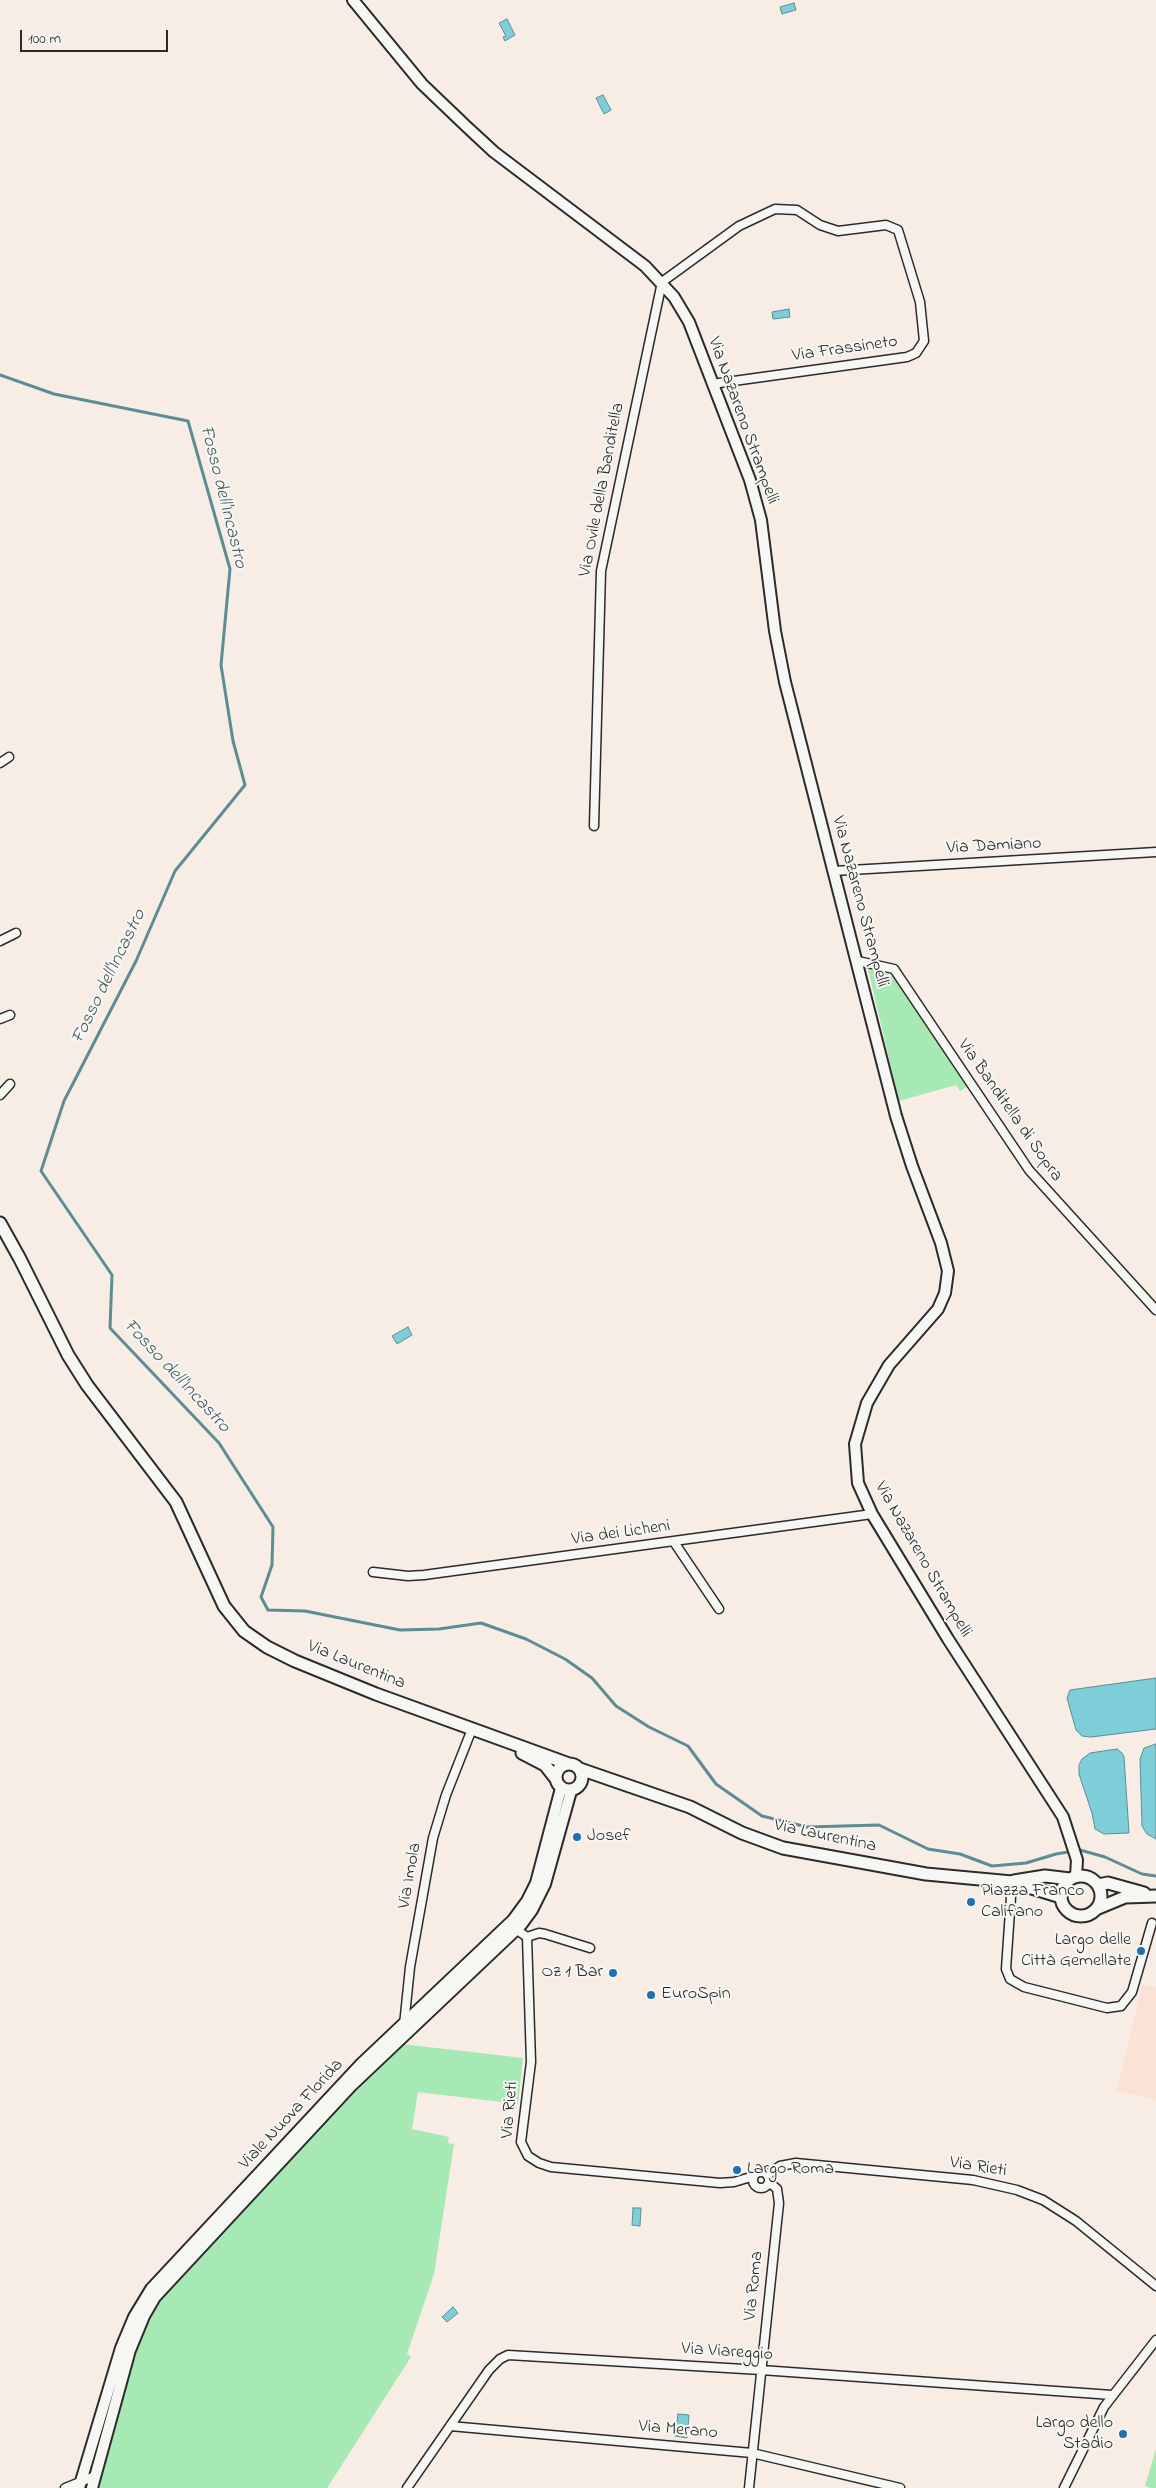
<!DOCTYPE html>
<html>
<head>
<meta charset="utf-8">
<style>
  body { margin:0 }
  #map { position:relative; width:1156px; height:2488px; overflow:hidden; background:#f8ede5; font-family:"Indie Flower",sans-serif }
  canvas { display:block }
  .scale { position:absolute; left:20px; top:30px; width:148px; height:22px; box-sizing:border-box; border:2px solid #2b2b2b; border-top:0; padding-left:6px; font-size:15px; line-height:18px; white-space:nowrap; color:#2b2b2b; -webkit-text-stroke:4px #f6f6f2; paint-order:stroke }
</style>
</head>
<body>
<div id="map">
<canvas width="1156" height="2488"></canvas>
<div class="scale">100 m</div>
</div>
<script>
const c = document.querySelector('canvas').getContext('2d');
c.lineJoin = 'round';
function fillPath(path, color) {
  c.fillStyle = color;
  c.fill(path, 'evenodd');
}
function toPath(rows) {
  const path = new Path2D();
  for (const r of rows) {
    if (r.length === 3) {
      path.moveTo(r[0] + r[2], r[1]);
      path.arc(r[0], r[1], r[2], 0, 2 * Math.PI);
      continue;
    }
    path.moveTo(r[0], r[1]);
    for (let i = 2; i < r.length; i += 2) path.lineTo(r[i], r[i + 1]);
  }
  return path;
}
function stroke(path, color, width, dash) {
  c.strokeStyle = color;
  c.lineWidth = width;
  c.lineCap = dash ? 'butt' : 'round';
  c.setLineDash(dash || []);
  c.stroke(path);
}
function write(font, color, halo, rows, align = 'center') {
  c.font = font + ' "Indie Flower",sans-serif';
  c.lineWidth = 4;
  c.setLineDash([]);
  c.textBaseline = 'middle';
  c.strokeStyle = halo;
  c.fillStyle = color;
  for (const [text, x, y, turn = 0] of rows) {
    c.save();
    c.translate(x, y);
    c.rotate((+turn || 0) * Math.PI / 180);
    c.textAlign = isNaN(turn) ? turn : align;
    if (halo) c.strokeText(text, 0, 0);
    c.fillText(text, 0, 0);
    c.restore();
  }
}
fillPath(toPath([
  [1142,1984,1156,1987,1156,2100,1117,2091]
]), '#fae2d5');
fillPath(toPath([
  [868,969,883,971,894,978,967,1087,960,1091,956,1085,899,1101],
  [402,2044,523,2058,518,2104,418,2092,412,2129,449,2137,448,2143,454,2144,434,2274,407,2354,411,2357,327,2488,96,2488,140,2339,162,2296,249,2200],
  [1156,2449,1156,2488,1150,2488,1145,2486]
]), '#a6e9b4');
const water = toPath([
  [794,3,796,10,782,14,780,7,794,3],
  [507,19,515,35,505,41,503,37,506,36,499,23,507,19],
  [603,95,611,110,604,114,596,98,603,95],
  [789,309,790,317,773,319,772,312,789,309],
  [408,1327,412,1335,397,1344,392,1336,408,1327],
  [1156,1678,1156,1729,1091,1737,1082,1736,1076,1730,1067,1698,1070,1690,1156,1678],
  [1156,1744,1156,1839,1147,1834,1142,1826,1140,1759,1144,1748,1156,1744],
  [1117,1749,1122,1753,1124,1757,1129,1833,1104,1834,1095,1829,1092,1813,1079,1774,1079,1765,1082,1759,1090,1753,1117,1749],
  [633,2208,641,2208,640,2226,632,2225,633,2208],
  [453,2307,458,2313,447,2322,442,2317,453,2307],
  [678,2414,689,2415,687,2438,675,2436,678,2414]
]);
fillPath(water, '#7eceda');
stroke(water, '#5d8d94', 1);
stroke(toPath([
  [0,375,54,394,188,421,230,569,221,665,233,741,245,785,175,871,136,961,64,1101,41,1171,112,1275,110,1328,219,1443,273,1527,272,1565,261,1597,268,1610,305,1611,400,1630,439,1629,481,1623,526,1639,565,1659,592,1678,616,1706,649,1727,688,1746,716,1784,762,1816,807,1827,879,1825,928,1849,960,1854,992,1866,1026,1863,1056,1854,1080,1850,1105,1857,1142,1874,1156,1876]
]), '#5d8d94', 3);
const minor = toPath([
  [0,763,9,757],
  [594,826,601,571,662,282,739,226,775,209,797,210,820,225,838,231,886,225,898,230,920,302,924,341,916,353,907,357,712,384],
  [834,871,1156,852],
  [0,941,16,933],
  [858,961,894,969,1029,1170,1156,1310],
  [0,1019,10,1015],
  [0,1095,10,1084],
  [674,1542,719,1609],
  [373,1572,408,1576,424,1575,872,1514],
  [1012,1882,1006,1969,1010,1979,1024,1987,1107,2008,1121,2006,1132,1992,1152,1923],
  [517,1930,527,1937,531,2062,521,2142,528,2156,539,2163,551,2167,720,2183,734,2182,754,2176],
  [527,1937,539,1933,545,1934,590,1948],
  [404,2025,410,1967,433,1838,446,1795,472,1729],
  [761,2180,8],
  [767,2175,780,2166,796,2163,973,2180,1017,2190,1043,2200,1076,2221,1156,2286],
  [450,2426,752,2453,900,2488],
  [65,2488,95,2476],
  [407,2488,489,2370,500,2359,508,2355,761,2370,1112,2395],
  [749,2488,779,2203,777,2189,769,2182],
  [1064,2488,1104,2407,1156,2340]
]);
const tertiary = toPath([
  [353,0,422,84,467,127,494,152,645,266,674,297,689,322,750,480,761,520,775,631,785,682,896,1116,912,1166,941,1243,948,1271,945,1293,938,1309,889,1365,867,1403,855,1444,858,1483,872,1514,948,1639,1063,1817,1077,1860,1076,1876],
  [79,2488,121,2348,134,2317,151,2289,361,2064,513,1920,527,1901,536,1883,561,1788],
  [92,2488,130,2350,144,2316,155,2297,351,2086,521,1925,532,1910,545,1884,571,1791]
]);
const secondary = toPath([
  [0,1223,20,1259,68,1355,87,1385,176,1502,224,1606,244,1631,267,1647,295,1661,376,1694,569,1764],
  [522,1753,545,1765,556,1779],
  [569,1777,13],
  [580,1769,690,1807,742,1833,783,1848,926,1874,1012,1882,1061,1897],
  [1081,1896,20],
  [1014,1881,1045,1876,1070,1879],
  [1098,1885,1108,1883,1144,1893],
  [1096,1909,1125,1897,1156,1896]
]);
stroke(minor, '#2b2b2b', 11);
stroke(tertiary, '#2b2b2b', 14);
stroke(secondary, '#2b2b2b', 15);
stroke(minor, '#f6f6f2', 8);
stroke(tertiary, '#f6f6f2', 10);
stroke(secondary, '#f6f6f2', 11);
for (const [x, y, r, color] of [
  [577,1837,5,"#1f6fb2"],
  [971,1902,5,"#1f6fb2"],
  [1141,1951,5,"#1f6fb2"],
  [613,1973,5,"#1f6fb2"],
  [651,1995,5,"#1f6fb2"],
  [737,2170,5,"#1f6fb2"],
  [1123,2434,5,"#1f6fb2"]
]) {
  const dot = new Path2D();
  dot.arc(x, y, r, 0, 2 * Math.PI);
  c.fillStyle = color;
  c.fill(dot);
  stroke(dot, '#f6f6f2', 2);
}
write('18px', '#2b2b2b', '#f6f6f2', [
  ["Via Frassineto",845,350,-8],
  ["Via Nazareno Strampelli",742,421,70],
  ["Via Ovile della Banditella",603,490,-79],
  ["Via Damiano",994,847,-3],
  ["Via Nazareno Strampelli",859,902,75],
  ["Via Banditella di Sopra",1009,1111,55],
  ["Via dei Licheni",621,1534,-8],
  ["Via Nazareno Strampelli",922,1560,60],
  ["Via Laurentina",356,1666,22],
  ["Via Laurentina",825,1837,12],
  ["Via Imola",411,1876,-80],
  ["Via Rieti",511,2110,-85],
  ["Viale Nuova Florida",292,2115,-47],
  ["Via Rieti",978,2168,9],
  ["Via Roma",755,2286,-84],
  ["Via Viareggio",727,2353,4],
  ["Via Merano",678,2431,5]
]);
write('18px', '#2b2b2b', '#f6f6f2', [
  ["Josef",587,1837],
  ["Piazza Franco",981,1892],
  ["Califano",981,1913],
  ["Largo delle",1131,1941,"right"],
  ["Città Gemellate",1131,1962,"right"],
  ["Oz 1 Bar",603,1973,"right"],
  ["EuroSpin",661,1995],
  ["Largo Roma",747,2170],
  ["Largo dello",1113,2424,"right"],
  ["Stadio",1113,2445,"right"]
], 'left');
write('italic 19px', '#445c60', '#f6f6f2', [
  ["Fosso dell'Incastro",222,497,76],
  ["Fosso dell'Incastro",110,977,-64],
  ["Fosso dell'Incastro",176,1377,47]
]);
</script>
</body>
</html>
